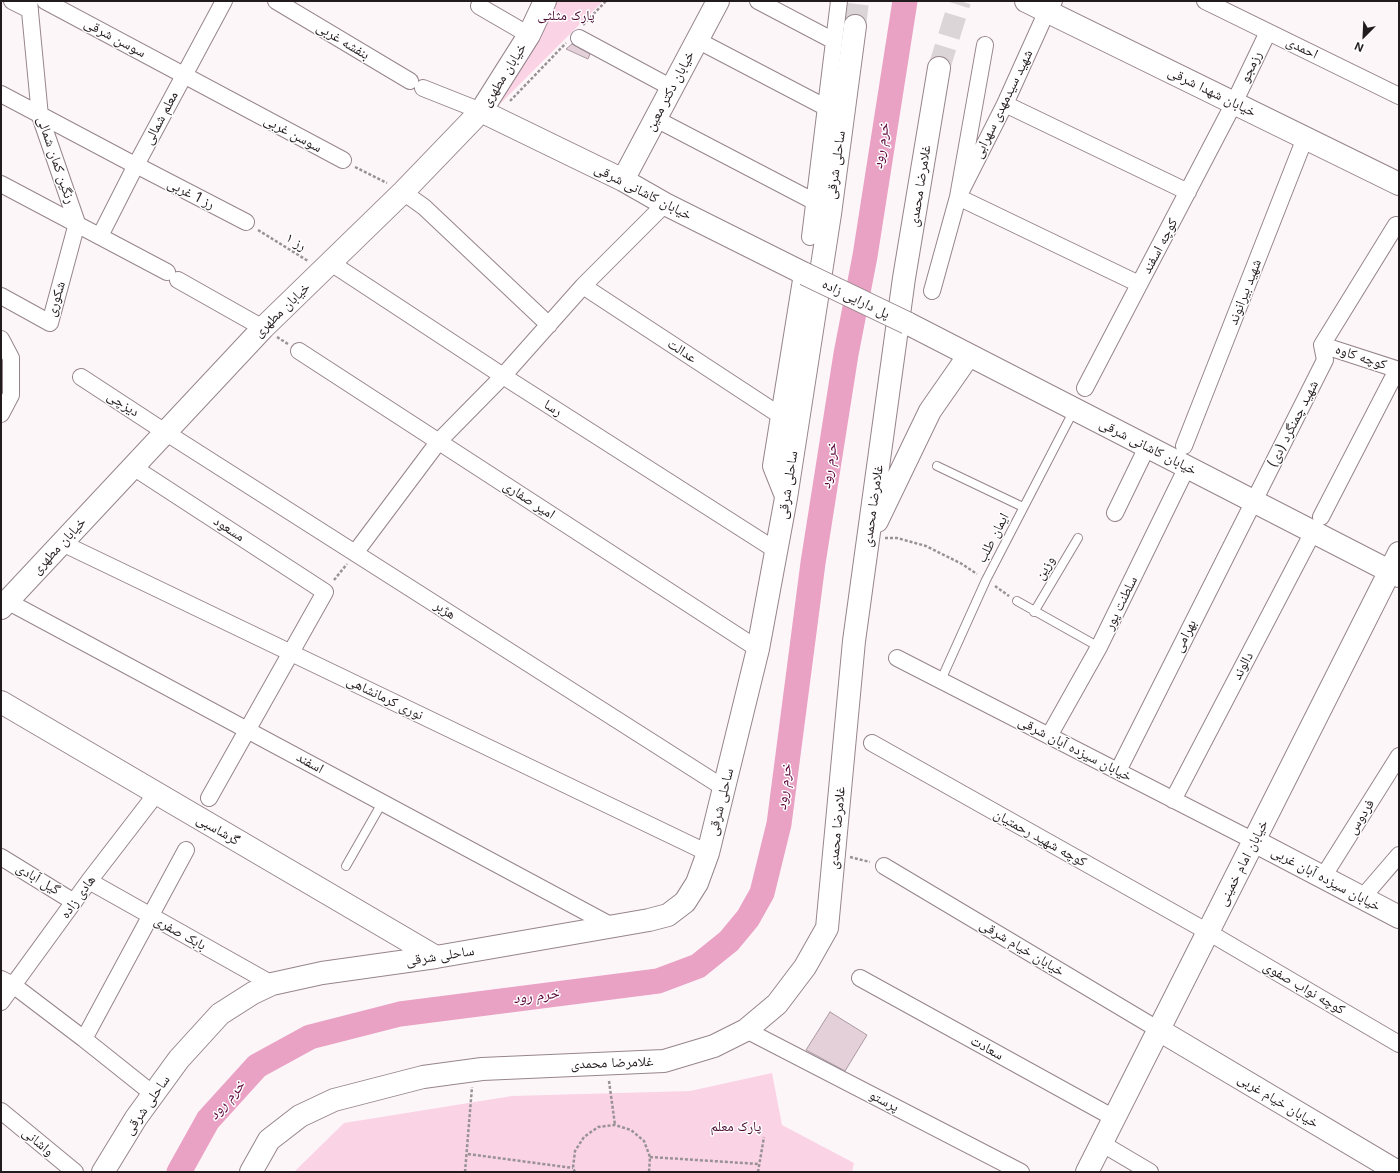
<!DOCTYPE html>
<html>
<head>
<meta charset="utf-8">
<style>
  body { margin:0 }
  #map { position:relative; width:1400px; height:1173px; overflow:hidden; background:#fdf6f9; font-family:Inter,sans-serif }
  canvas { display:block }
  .frame { position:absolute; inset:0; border:2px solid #221b1e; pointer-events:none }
  .north { position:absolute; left:1344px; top:16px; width:40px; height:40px; -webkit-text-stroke:3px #fff; paint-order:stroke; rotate:204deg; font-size:11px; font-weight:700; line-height:16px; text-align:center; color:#221b1e }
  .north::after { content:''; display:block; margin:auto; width:14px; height:18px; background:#221b1e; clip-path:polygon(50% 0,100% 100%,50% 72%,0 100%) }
</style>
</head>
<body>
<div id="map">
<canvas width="1400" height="1173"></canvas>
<div class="frame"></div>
<div class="north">N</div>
</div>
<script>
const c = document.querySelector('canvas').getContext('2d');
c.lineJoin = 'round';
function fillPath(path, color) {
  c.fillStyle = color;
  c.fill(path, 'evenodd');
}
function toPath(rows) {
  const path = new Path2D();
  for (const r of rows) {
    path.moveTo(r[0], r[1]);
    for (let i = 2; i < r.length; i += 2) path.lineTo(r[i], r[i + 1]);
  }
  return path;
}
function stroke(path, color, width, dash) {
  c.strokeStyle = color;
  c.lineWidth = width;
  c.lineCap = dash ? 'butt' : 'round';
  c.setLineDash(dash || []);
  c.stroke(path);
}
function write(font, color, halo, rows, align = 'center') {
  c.font = font + ' Inter,"Noto Naskh Arabic",sans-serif';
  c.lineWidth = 3;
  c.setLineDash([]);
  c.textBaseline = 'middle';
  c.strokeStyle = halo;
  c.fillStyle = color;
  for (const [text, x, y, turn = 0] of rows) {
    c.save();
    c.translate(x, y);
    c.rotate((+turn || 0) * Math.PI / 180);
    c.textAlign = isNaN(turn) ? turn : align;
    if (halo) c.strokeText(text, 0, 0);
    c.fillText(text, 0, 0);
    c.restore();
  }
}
fillPath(toPath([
  [556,1,603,1,499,105,536,43],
  [772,1073,782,1125,854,1163,852,1172,294,1172,344,1123,512,1096,690,1091]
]), '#fad3e5');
stroke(toPath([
  [179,1172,208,1120,257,1066,310,1037,400,1014,658,981,698,966,729,941,748,918,762,893,779,824,813,563,846,354,865,256,905,1]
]), '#e9a1c4', 25);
const building = toPath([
  [572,44,590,54,588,59,566,49,572,44],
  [830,1012,867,1035,845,1071,806,1050,830,1012]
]);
fillPath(building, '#e3d0d8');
stroke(building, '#aa98a0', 1);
stroke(toPath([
  [855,26,858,1],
  [939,68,960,1]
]), '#dcd5d8', 22, [22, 11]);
const lane = toPath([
  [937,466,1023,507],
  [1017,601,1099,647],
  [1034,612,1078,538],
  [941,680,986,580,1074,410],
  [346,866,382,803]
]);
const street = toPath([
  [12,1,30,10],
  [45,1,343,160],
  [276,1,410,81],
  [758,1,834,41],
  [1054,1,1047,11,1005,104,958,197,1139,284],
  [1205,1,1399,96],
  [479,6,529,35],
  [579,38,672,88],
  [697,40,825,107],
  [423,88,481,111],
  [1,94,131,163],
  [1005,104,1188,192],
  [656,119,815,202],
  [136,165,246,222],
  [1,184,167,272],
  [403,192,424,207,549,325],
  [1396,225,1322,345,1399,370],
  [100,236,136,165,224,1],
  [810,237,839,1],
  [331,263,503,376,777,551],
  [178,280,263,328],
  [583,286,781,416],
  [932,291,958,197,985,45],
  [1,296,50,323,77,223,40,116,29,1],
  [1,339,11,358,11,395,1,414],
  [299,351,758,649],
  [81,377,165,432,724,788],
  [1085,388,1234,103,1268,32],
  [1184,446,1305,138],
  [133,467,325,592,209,798],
  [1115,513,1147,447],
  [1321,517,1397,370],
  [62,543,708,853],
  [355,553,439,441,503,376,583,286,665,204],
  [7,601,612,926],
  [897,658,1254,841],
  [1049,736,1099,647,1187,467],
  [872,743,1208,932,1399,1044],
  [1118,771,1325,360,1322,345],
  [1173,800,1313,532],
  [1,857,74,902],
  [884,866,1159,1030],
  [1323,877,1399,756],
  [89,881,272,984],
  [1362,898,1399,855],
  [860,978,1114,1118],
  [1,979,13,985,84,1039,153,1094],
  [1,1002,89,881,156,794],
  [746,1030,1021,1172],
  [84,1039,186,850],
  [1,1111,75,1172],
  [1101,1143,1150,1172]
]);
const secondary = toPath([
  [1026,1,1399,184],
  [481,111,623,180,665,204,805,274,774,466,786,496],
  [623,180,718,1],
  [907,323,1399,576],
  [877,521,930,411,969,355],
  [1,608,263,328,403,192,481,111,529,35,545,1],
  [1,702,436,957],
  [1254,841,1399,917],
  [1159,1030,1398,1172],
  [103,1172,136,1118,179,1059,220,1014,253,993,272,984,322,973,436,957,649,920,668,915,685,902,697,883,708,853,758,649,786,498,830,214,855,26],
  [251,1172,269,1140,300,1116,334,1100,423,1077,482,1069,664,1061,714,1046,746,1030,777,1004,805,967,827,928,854,641,904,278,939,68],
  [1087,1172,1399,553]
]);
stroke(lane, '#96858c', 10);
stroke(street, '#96858c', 18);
stroke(secondary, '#96858c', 24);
stroke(toPath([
  [583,25,606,1],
  [510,101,566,43],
  [355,167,387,183],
  [258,230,308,261],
  [277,337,288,344],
  [885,538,897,538,926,546,962,564,977,574],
  [334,580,347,564],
  [995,586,1009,596],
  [850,857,870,862],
  [609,1081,615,1125],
  [468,1154,573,1168],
  [650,1157,759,1164],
  [465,1172,472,1087],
  [575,1172,573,1168,575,1151,584,1137,598,1127,615,1125,631,1130,644,1141,650,1157,649,1172],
  [758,1172,764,1137]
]), '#999295', 2.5, [3, 2]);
stroke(lane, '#fff', 8);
stroke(street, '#fff', 16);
stroke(secondary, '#fff', 22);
const secondaryBridge = toPath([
  [805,274,907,323]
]);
stroke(secondaryBridge, '#96858c', 24, []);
stroke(secondaryBridge, '#fff', 22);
write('14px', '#4a0c32', '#fff', [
  ["پارک مثلثی",566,16],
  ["پارک معلم",736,1127]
]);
write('14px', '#221b1e', '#fff', [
  ["سوسن شرقی",115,38,28],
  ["بنفشه غربی",343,41,31],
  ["احمدی",1302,48,26],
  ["رزمجو",1251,67,-65],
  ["خیابان مطهری",504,75,-58],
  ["خیابان دکتر معین",670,91,-62],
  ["خیابان شهدا شرقی",1212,92,26],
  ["شهید سیدمهدی سهرابی",1003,104,-64],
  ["معلم شمالی",161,118,-62],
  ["سوسن غربی",293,134,28],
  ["رنگین کمان شمالی",56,160,71],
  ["ساحلی شرقی",836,165,-82],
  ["غلامرضا محمدی",920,186,-81],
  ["خیابان کاشانی شرقی",643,192,27],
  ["رز 1 غربی",191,194,27],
  ["رز ۱",296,242,32],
  ["کوچه اسفند",1160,246,-62],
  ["شهید بیرانوند",1245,292,-69],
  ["شکوری",56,299,-73],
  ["پل دارایی زاده",856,299,26],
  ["خیابان مطهری",282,310,-44],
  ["عدالت",682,351,33],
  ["کوچه کاوه",1361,357,18],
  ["دیزچی",123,404,33],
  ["رسا",553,408,32],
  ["شهید چمنگرد (دی)",1293,424,-63],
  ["خیابان کاشانی شرقی",1148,447,27],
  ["ساحلی شرقی",788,485,-81],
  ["امیر صفاری",529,500,33],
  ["غلامرضا محمدی",873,506,-82],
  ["مسعود",229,529,33],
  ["ایمان طلب",993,538,-63],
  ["خیابان مطهری",59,546,-47],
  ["وزین",1045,568,-59],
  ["سلطنت پور",1121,603,-64],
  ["هژبر",445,610,33],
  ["بهرامی",1185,636,-63],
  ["دالوند",1243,666,-62],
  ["نوری کرمانشاهی",385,698,26],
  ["خیابان سیزده آبان شرقی",1075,749,27],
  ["اسفند",310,763,29],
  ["ساحلی شرقی",721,802,-76],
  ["فردوس",1361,817,-58],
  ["غلامرضا محمدی",837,828,-85],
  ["گرشاسبی",218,830,30],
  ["کوچه شهید رحمتیان",1040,838,29],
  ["خیابان امام خمینی",1243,863,-63],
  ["گیل آبادی",38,879,31],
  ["خیابان سیزده آبان غربی",1326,879,28],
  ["هادی زاده",78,897,-54],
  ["بابک صفری",180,933,29],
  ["خیابان خیام شرقی",1022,948,31],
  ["ساحلی شرقی",440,956,-9],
  ["کوچه نواب صفوی",1304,988,30],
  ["سعادت",987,1048,29],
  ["غلامرضا محمدی",612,1063,-2],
  ["پرستو",884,1101,27],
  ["خیابان خیام غربی",1278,1101,31],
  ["ساحلی شرقی",147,1105,-55],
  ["واشانی",38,1142,40]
]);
write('italic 15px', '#5c053c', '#fff', [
  ["خرم رود",881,146,-81],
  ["خرم رود",829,466,-81],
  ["خرم رود",784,787,-83],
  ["خرم رود",536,996,-7],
  ["خرم رود",227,1100,-49]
]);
</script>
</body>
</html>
